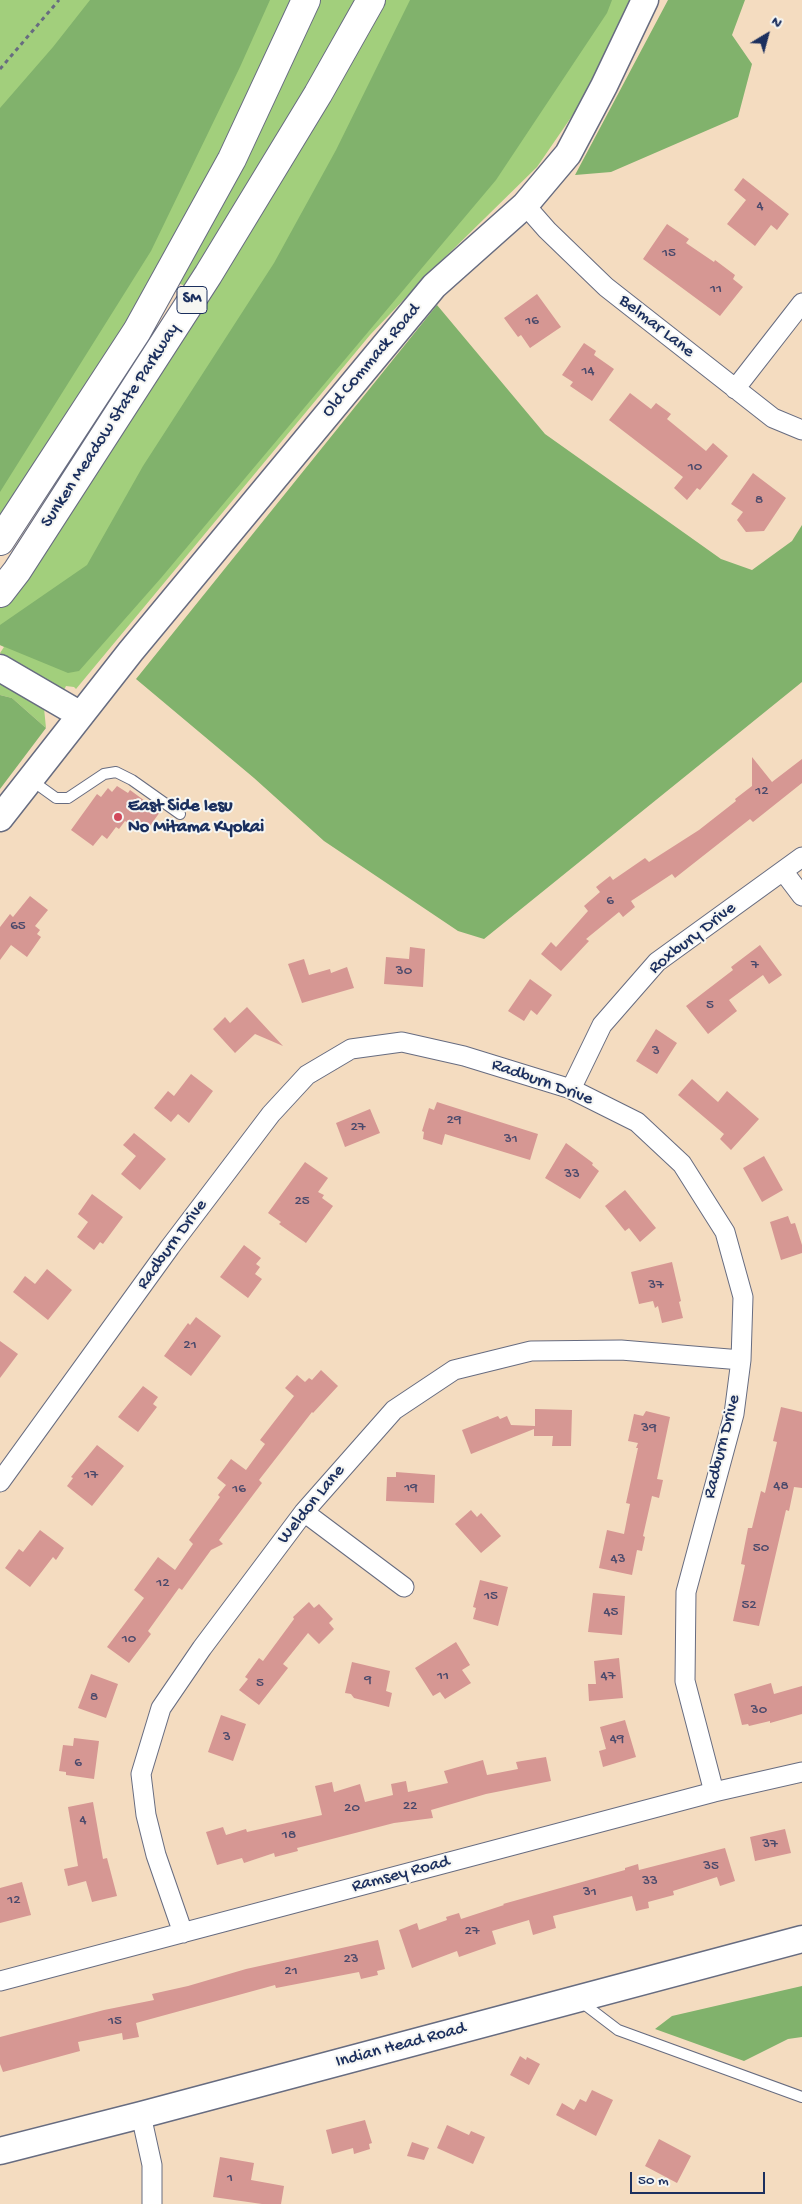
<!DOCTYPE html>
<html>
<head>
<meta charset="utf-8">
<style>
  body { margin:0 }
  #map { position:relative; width:802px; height:2204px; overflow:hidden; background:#f4dcc0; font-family:"Gochi Hand",sans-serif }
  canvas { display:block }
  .north { position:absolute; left:742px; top:10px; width:50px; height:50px; -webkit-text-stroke:4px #f6f6f2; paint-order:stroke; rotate:37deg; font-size:14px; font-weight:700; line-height:20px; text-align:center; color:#1b2f5e }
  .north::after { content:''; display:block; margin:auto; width:18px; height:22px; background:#1b2f5e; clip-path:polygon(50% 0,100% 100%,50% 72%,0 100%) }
  .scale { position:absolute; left:630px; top:2172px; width:135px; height:22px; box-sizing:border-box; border:2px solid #1b2f5e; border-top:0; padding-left:6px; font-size:15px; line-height:18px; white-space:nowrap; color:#1b2f5e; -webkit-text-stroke:4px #f6f6f2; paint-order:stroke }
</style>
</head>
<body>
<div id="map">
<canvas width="802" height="2204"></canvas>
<div class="north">N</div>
<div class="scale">50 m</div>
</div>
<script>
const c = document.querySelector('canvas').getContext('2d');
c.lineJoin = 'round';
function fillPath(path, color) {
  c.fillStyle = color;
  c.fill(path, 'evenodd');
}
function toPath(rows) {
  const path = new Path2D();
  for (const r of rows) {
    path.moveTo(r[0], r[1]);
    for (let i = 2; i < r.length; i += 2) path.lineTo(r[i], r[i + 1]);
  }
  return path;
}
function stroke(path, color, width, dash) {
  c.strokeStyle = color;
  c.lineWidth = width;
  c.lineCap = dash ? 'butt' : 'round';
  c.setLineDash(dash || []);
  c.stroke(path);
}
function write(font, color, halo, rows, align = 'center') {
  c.font = font + ' "Gochi Hand",sans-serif';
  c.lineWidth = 4;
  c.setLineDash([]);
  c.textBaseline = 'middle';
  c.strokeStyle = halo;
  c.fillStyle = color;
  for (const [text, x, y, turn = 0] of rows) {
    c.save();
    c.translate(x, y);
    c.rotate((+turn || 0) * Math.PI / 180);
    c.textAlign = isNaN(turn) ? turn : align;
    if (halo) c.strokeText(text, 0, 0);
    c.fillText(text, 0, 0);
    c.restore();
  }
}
fillPath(toPath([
  [0,0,296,0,188,218,74,409,0,515],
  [319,0,355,0,287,120,188,287,175,282],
  [381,0,631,0,585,97,537,167,432,270,370,335,76,689,74,687,66,686,63,692,0,653,4,647,0,645,0,605],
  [0,681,44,708,46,728,12,698,0,695]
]), '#a2cf7c');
fillPath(toPath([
  [90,0,270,0,240,67,151,251,0,492,0,108,53,47],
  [410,0,612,0,607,13,496,180,161,578,79,671,68,673,0,645,0,625,87,565,143,466,274,263,336,150],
  [668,0,745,0,732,35,752,64,738,117,611,172,575,175],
  [437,305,545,434,721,559,752,570,792,541,802,525,802,682,484,939,458,931,324,841,254,778,136,679],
  [0,695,12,698,46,728,0,789],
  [802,1986,802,2037,788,2039,744,2061,655,2029,672,2016]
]), '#81b26c');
fillPath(toPath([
  [743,178,789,214,777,230,771,225,755,246,727,224,746,200,734,190],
  [667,224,689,239,686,243,714,262,715,260,735,275,733,279,743,287,720,316,643,259],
  [537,294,561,327,530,348,521,335,518,337,504,318],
  [584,343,596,351,594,355,614,369,592,401,570,386,573,382,562,375],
  [630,393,651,409,656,403,671,414,667,419,706,451,713,443,728,456,700,490,697,488,687,500,674,488,683,477,609,420],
  [753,473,786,498,764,531,746,532,737,520,743,512,731,504],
  [752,757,772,782,802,759,802,783,753,822,750,819,675,878,672,874,631,901,635,907,623,917,619,912,586,939,589,941,561,971,541,954,551,942,556,947,588,911,584,906,600,892,596,887,610,876,613,880,645,858,649,862,699,830,736,801,735,799,752,786],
  [117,786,128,793,130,790,160,812,144,834,125,821,119,829,116,827,107,839,102,835,93,846,71,830,97,794,101,797,108,788,112,792],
  [30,896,48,910,35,926,40,930,37,934,41,937,27,957,11,945,0,960,0,927,10,914,13,917],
  [760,945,782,975,769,984,763,975,729,1000,737,1011,708,1034,686,1006,733,970,731,967],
  [410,947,425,949,423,987,384,984,386,957,409,959],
  [304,959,309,975,330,969,331,973,347,967,354,988,302,1003,288,964],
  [530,979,552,995,537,1015,531,1010,524,1021,508,1011],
  [247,1007,283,1046,255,1034,235,1053,213,1029,225,1017,230,1023],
  [656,1029,677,1043,657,1074,636,1061],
  [191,1074,213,1091,189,1123,178,1114,171,1122,154,1108,168,1091,174,1096],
  [692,1079,718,1102,727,1091,759,1119,731,1150,720,1139,724,1134,678,1095],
  [437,1102,538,1134,530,1160,445,1134,442,1145,423,1139,424,1132,422,1131,429,1108,434,1110],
  [370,1109,380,1133,345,1147,336,1123],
  [134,1133,166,1159,140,1190,121,1174,136,1156,123,1145],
  [566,1143,593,1163,592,1165,599,1171,580,1199,545,1178],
  [764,1156,783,1190,762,1202,743,1168],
  [305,1162,328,1178,318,1192,324,1195,322,1198,333,1206,306,1243,279,1224,281,1222,268,1213],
  [625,1190,656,1228,640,1242,629,1228,625,1231,605,1206],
  [92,1194,123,1217,103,1244,100,1242,94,1250,77,1237,88,1222,78,1214],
  [788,1216,791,1224,795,1223,802,1245,802,1253,781,1260,770,1222],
  [244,1245,261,1258,256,1264,260,1267,255,1274,262,1279,248,1298,220,1277],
  [672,1262,681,1301,679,1302,683,1318,662,1323,658,1306,655,1308,653,1301,639,1304,631,1272],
  [47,1269,72,1290,48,1320,13,1292,25,1276,35,1284],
  [196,1317,221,1336,191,1376,164,1356,188,1323,190,1325],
  [0,1341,18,1354,0,1378],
  [321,1370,338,1386,313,1413,312,1412,259,1480,262,1483,219,1540,223,1544,211,1550,182,1590,179,1588,148,1631,151,1634,129,1663,107,1647,144,1598,134,1590,158,1557,175,1570,193,1544,189,1540,220,1497,218,1495,226,1485,217,1478,231,1459,246,1470,265,1444,260,1440,294,1396,285,1388,297,1375,305,1382,309,1378,312,1380],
  [143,1386,158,1397,153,1404,157,1407,138,1432,118,1417],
  [781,1407,802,1412,802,1488,794,1487,789,1511,786,1510,759,1626,733,1621,745,1565,741,1564,748,1528,752,1528,761,1491,765,1493,777,1442,773,1441],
  [535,1409,572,1410,571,1446,552,1446,553,1436,534,1436,534,1429,471,1454,462,1430,498,1416,500,1419,507,1416,511,1425,535,1426],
  [646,1411,670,1417,657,1479,663,1480,659,1498,652,1496,643,1536,645,1537,642,1551,637,1550,632,1575,599,1568,607,1530,624,1534,630,1504,626,1503,638,1448,636,1448,638,1443,628,1441,634,1414,643,1416],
  [97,1445,124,1466,92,1506,67,1486,73,1478,71,1477],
  [396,1472,435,1475,434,1503,386,1501,387,1477,396,1477],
  [471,1510,477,1517,481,1513,501,1536,481,1553,455,1524],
  [40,1530,64,1548,56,1560,53,1557,30,1587,5,1568,19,1549,23,1552],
  [480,1580,508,1587,498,1626,473,1619,476,1608,473,1607],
  [593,1593,625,1596,622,1635,588,1632],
  [309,1602,314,1608,319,1604,333,1619,329,1623,334,1629,319,1644,308,1633,283,1664,288,1668,259,1705,239,1690,248,1679,245,1677,259,1658,263,1661,294,1619,293,1617],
  [456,1642,470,1665,462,1670,471,1683,445,1699,440,1692,433,1696,415,1668],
  [619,1658,623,1698,589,1701,588,1684,596,1684,594,1661],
  [352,1662,390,1671,386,1691,392,1693,389,1707,354,1698,351,1694,345,1693],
  [91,1674,118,1684,106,1718,78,1708],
  [771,1683,774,1694,802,1686,802,1714,770,1723,770,1721,749,1726,748,1724,742,1725,734,1694],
  [221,1715,246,1724,233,1761,208,1752],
  [625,1720,636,1757,603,1767,599,1751,606,1749,600,1727],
  [74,1738,99,1741,94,1779,66,1775,66,1772,59,1771,63,1745,73,1746],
  [546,1757,551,1781,486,1794,431,1810,433,1818,394,1823,297,1848,298,1851,275,1857,274,1853,244,1863,242,1858,217,1865,206,1832,223,1827,226,1835,246,1829,247,1832,322,1815,315,1786,332,1782,334,1792,360,1784,365,1802,393,1795,391,1784,406,1781,408,1792,448,1783,444,1771,483,1760,487,1775,518,1769,516,1762],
  [93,1802,103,1859,107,1858,117,1896,92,1902,86,1881,68,1886,64,1869,78,1866,68,1807],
  [785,1829,791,1853,755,1861,750,1837],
  [725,1848,735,1881,720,1886,717,1877,673,1891,674,1895,648,1902,649,1908,636,1911,632,1896,553,1916,556,1928,533,1935,529,1920,492,1931,496,1944,459,1957,457,1951,412,1968,399,1930,417,1923,419,1930,447,1920,446,1917,459,1913,461,1919,504,1905,503,1904,625,1870,625,1868,638,1864,639,1870],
  [22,1882,31,1915,0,1923,0,1888],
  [378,1940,385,1969,377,1971,378,1975,361,1979,359,1972,276,1988,275,1985,136,2023,139,2037,123,2040,122,2033,78,2042,80,2051,3,2072,0,2064,0,2037,104,2010,154,2000,152,1994,188,1986,246,1969],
  [520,2056,526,2060,527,2057,540,2064,529,2085,510,2075],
  [592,2090,613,2100,596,2136,556,2115,562,2103,574,2110,580,2099,586,2102],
  [365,2120,372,2143,369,2144,370,2149,354,2154,353,2148,332,2154,326,2130],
  [447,2125,469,2135,471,2131,485,2137,473,2164,437,2148],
  [659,2139,691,2156,677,2183,645,2166],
  [412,2142,429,2148,424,2160,407,2156],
  [220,2157,254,2163,251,2180,284,2186,281,2204,262,2204,213,2197]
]), '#d69793');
const lane = toPath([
  [31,780,56,798,68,798,104,774,116,772,132,780,180,814],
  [580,2001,618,2030,802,2097]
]);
const street = toPath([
  [525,205,547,230,606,287,773,418,802,430],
  [735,389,802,303],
  [783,871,802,896],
  [571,1089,602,1025,657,962,802,857],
  [0,1482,170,1247,271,1114,307,1075,351,1049,402,1042,464,1056,571,1089,637,1122,682,1164,725,1232,743,1297,741,1360,734,1414,686,1592,685,1681,714,1792],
  [304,1512,404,1587],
  [183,1933,156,1855,146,1815,141,1774,161,1708,202,1648,304,1512,394,1410,454,1370,531,1351,621,1350,741,1360],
  [0,1981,714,1792,802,1772],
  [141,2115,152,2165,152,2204]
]);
const secondary = toPath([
  [0,668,79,714],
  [0,818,131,651,434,286,525,205,568,154,604,86,645,0],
  [0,2151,141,2115,802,1939]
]);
const highway = toPath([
  [0,541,137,331,232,159,306,0],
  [0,593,17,571,208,275,318,94,371,0]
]);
stroke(lane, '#676c80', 12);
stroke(street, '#676c80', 21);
stroke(secondary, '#676c80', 29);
stroke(highway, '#676c80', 30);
stroke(toPath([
  [0,69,59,0]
]), '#676c80', 3, [4, 4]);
stroke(lane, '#fff', 10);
stroke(street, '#fff', 19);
stroke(secondary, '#fff', 26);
stroke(highway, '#fff', 28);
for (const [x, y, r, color] of [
  [118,817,5,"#d1495b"]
]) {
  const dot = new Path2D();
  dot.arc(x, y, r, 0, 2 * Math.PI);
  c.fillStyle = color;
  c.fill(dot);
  stroke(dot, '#f6f6f2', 2);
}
write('15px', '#4a496b', null, [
  ["4",760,207],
  ["15",669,254],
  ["11",716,290],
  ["16",532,322],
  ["14",588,372],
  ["10",695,468],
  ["8",759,501],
  ["12",762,792],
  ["6",610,902],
  ["65",18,927],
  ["7",755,966],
  ["30",404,972],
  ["5",710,1006],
  ["3",656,1052],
  ["29",454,1121],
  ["27",358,1128],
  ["31",511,1140],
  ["33",572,1175],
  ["25",302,1202],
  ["37",656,1286],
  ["21",190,1346],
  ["39",649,1429],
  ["17",91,1476],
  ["48",781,1487],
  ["19",411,1489],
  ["16",239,1490],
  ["50",761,1549],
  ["43",618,1560],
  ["12",163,1584],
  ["15",491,1597],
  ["52",749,1606],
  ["45",611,1613],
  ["10",129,1640],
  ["11",443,1677],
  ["47",608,1677],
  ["9",368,1681],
  ["5",260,1684],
  ["8",94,1698],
  ["30",759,1711],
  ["3",227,1738],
  ["49",617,1740],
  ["6",78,1764],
  ["22",410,1807],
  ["20",352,1809],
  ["4",83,1821],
  ["18",289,1836],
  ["37",770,1845],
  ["35",711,1867],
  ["33",650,1882],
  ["31",590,1893],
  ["12",14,1901],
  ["27",472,1932],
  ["23",351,1960],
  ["21",291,1972],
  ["15",115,2022],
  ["1",230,2179]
]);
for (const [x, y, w] of [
  [192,300,30]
]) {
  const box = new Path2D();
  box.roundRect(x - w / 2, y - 13.5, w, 27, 4);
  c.fillStyle = '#f6f6f2';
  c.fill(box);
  stroke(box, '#1b2f5e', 1);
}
write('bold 16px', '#1b2f5e', null, [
  ["SM",192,300]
]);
write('18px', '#1b2f5e', '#f6f6f2', [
  ["Belmar Lane",656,327,38],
  ["Old Commack Road",372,361,-50],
  ["Sunken Meadow State Parkway",111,426,-57],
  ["Roxbury Drive",693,939,-38],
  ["Radburn Drive",542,1083,20],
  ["Radburn Drive",173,1245,-54],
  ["Radburn Drive",723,1447,-76],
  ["Weldon Lane",312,1505,-51],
  ["Ramsey Road",401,1875,-15],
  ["Indian Head Road",401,2046,-15]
]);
write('bold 18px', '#1b2f5e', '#f6f6f2', [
  ["East Side Iesu",128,807],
  ["No Mitama Kyokai",128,828]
], 'left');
</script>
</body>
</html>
